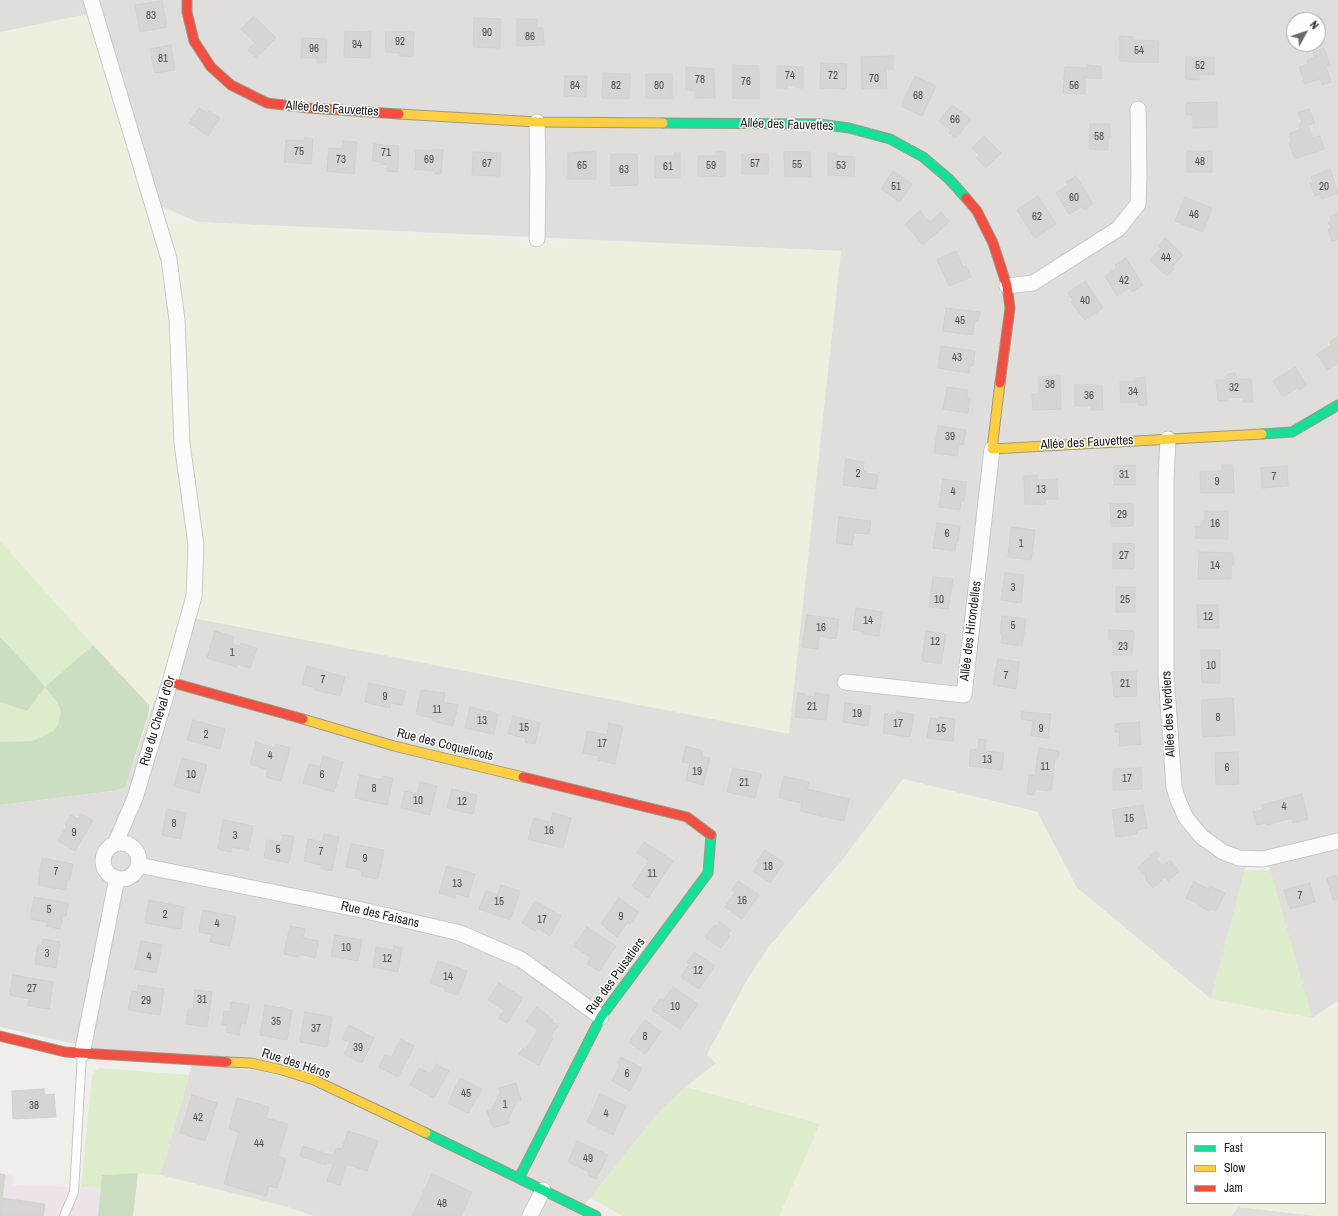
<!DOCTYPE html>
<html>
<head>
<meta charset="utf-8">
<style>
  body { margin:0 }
  #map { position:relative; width:1338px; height:1216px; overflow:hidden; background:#f0eeeb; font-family:"Archivo Narrow",sans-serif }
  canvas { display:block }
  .legend { position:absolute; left:1186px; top:1132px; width:140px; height:72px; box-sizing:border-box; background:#fff; border:1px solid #a7a7a7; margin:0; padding:5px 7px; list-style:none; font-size:12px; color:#222 }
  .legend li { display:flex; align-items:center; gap:8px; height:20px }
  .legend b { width:20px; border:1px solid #a7a7a7 }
  .north { position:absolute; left:1286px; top:12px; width:40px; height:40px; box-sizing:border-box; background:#fff; border:1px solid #a7a7a7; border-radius:50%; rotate:50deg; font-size:11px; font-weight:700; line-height:16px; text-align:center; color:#222 }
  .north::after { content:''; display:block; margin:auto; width:14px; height:18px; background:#6a6968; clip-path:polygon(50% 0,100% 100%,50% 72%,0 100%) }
</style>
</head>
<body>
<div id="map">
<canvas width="1338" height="1216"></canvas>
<ul class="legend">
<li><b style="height:5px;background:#16e098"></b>Fast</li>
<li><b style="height:5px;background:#ffcf43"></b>Slow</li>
<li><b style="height:5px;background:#f24e42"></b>Jam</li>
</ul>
<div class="north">N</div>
</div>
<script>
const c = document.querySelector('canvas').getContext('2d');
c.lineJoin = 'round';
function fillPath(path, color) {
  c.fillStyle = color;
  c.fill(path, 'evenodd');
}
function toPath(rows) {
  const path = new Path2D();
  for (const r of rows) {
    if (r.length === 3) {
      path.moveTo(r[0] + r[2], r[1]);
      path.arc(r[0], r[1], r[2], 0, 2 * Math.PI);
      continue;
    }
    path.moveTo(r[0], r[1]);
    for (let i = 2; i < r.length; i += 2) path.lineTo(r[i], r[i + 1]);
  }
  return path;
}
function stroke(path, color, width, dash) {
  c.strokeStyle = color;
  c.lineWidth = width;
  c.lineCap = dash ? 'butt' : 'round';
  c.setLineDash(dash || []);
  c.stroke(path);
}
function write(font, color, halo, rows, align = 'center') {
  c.font = font + ' "Archivo Narrow",sans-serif';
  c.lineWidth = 3;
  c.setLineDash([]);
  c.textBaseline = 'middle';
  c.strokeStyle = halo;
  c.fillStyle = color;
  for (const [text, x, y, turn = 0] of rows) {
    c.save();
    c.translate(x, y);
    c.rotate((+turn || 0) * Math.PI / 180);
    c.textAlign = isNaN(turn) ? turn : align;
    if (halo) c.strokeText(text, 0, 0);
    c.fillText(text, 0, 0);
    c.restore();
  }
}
fillPath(toPath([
  [0,0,1338,0,1338,1001,1312,1018,1267,860,1247,862,1211,999,1077,888,1037,812,903,779,844,858,768,948,746,982,707,1055,716,1063,686,1087,658,1113,584,1206,321,1078,93,1048,0,1027,0,805,112,791,125,788,155,699,170,682,194,596,841,251,197,222,152,202,95,14,0,33],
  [1294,20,1318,20,1318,44,1294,44],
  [192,1064,262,1071,311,1085,592,1216,313,1216,287,1207,160,1175],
  [1238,1207,1318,1216,1231,1216]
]), '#dfdedc');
fillPath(toPath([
  [0,1174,14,1176,13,1185,101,1188,98,1216,0,1216]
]), '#ede4e9');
fillPath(toPath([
  [87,14,153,224,197,222,465,237,515,241,535,246,576,241,841,251,789,734,182,616,149,712,93,645,0,541,0,32],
  [903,779,1037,812,1077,888,1211,999,1312,1018,1338,1001,1338,1216,1318,1216,1238,1207,1231,1216,779,1216,820,1124,686,1087,716,1063,707,1055,746,982,768,948,844,858],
  [1187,1133,1325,1133,1325,1203,1187,1203],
  [138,1173,160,1175,287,1207,313,1216,133,1216]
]), '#efefdf');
fillPath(toPath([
  [0,541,93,645,45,687,56,701,61,711,58,725,53,731,32,741,0,742,0,702,27,711,0,638],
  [1245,870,1270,870,1312,1018,1211,999],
  [99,1068,189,1075,160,1175,138,1173,102,1175,101,1188,81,1187,92,1076,95,1071],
  [686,1087,820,1124,779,1216,623,1216,590,1198,658,1113]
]), '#ddeccb');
fillPath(toPath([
  [0,637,28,667,45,687,93,645,149,705,149,712,125,788,112,791,0,805,0,742,32,741,53,731,58,725,61,711,56,701,45,687,27,711,0,702],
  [138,1173,133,1216,98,1216,102,1175]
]), '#cbdec1');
const building = toPath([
  [162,1,167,27,140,32,135,5,162,1],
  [254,16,276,38,256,57,248,50,255,43,241,29,254,16],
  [474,18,501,19,500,48,473,47,474,18],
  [517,19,537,19,537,28,543,28,544,45,517,46,517,19],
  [345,31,371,32,370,58,344,57,345,31],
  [386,32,414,32,413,56,400,56,400,53,385,52,386,32],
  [1120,36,1133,37,1133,40,1159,41,1158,63,1120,61,1120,36],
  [302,38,327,39,326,63,317,63,317,58,301,58,302,38],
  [171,45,175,70,155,73,150,49,171,45],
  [1324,48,1330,66,1326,67,1331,82,1322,85,1320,79,1305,84,1299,67,1308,64,1307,60,1315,57,1313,52,1324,48],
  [893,56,893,69,886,69,887,89,862,89,861,57,893,56],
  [1186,57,1214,57,1214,75,1199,74,1199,80,1185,79,1186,57],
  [821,63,847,64,846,89,820,88,821,63],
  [733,65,759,66,759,99,733,98,733,65],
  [1088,65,1101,66,1101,79,1085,78,1085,94,1063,93,1065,67,1088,68,1088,65],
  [777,66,803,67,803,88,795,87,795,85,787,85,787,88,777,88,777,66],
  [686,67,714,69,715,98,696,98,696,91,686,90,686,67],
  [603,73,630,74,629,99,602,98,603,73],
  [646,74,672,74,672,99,646,98,646,74],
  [565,76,587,76,586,97,564,96,565,76],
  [915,76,936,86,922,116,901,106,915,76],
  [1217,102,1217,127,1193,128,1193,115,1186,115,1186,103,1217,102],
  [952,105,971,119,956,138,949,133,951,130,939,121,952,105],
  [199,108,208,114,209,111,220,118,208,136,189,123,199,108],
  [1309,109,1315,123,1308,125,1313,138,1320,136,1324,149,1295,159,1289,143,1292,142,1289,134,1300,129,1299,124,1302,123,1298,113,1309,109],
  [1090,124,1110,124,1110,137,1108,137,1108,150,1089,149,1090,124],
  [984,136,1001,153,986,168,976,158,979,155,972,148,984,136],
  [305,138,313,139,311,164,284,162,286,140,304,141,305,138],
  [343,141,357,142,354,174,327,171,329,148,342,149,343,141],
  [374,144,399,146,397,172,387,171,388,165,381,164,381,162,372,161,374,144],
  [433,149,443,150,441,174,435,174,435,171,415,169,416,150,433,151,433,149],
  [1187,151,1212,151,1212,172,1187,172,1187,151],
  [473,152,501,153,500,176,472,175,473,152],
  [586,152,596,152,596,179,568,179,568,153,586,152],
  [716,152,725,152,725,176,698,176,698,156,716,156,716,152],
  [784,152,810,152,811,177,785,177,784,152],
  [674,153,680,153,680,178,655,178,655,156,674,156,674,153],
  [828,153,836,153,836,156,855,157,854,176,828,175,828,153],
  [611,154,637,154,638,185,611,186,611,154],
  [742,154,768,154,768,174,742,174,742,154],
  [1330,169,1338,193,1322,199,1320,194,1315,196,1310,183,1313,182,1311,177,1330,169],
  [893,171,912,184,900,202,881,189,893,171],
  [1076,176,1093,204,1084,210,1082,207,1069,214,1056,193,1068,185,1066,182,1076,176],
  [1038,196,1056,224,1035,238,1017,210,1038,196],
  [1185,197,1212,208,1203,232,1175,221,1185,197],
  [920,211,930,222,941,212,949,222,923,245,905,224,920,211],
  [1338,213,1338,239,1332,241,1328,229,1331,228,1328,223,1332,221,1330,217,1338,213],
  [1165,238,1183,255,1172,267,1174,269,1167,276,1150,260,1161,248,1158,246,1165,238],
  [956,251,963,267,966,266,971,277,949,286,937,259,956,251],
  [1126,258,1143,285,1132,292,1129,288,1117,296,1105,276,1117,268,1115,265,1126,258],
  [1085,281,1103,308,1085,320,1071,302,1073,300,1068,293,1085,281],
  [946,308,980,312,978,321,975,321,973,335,943,331,946,308],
  [1337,337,1338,363,1327,370,1317,354,1331,345,1330,342,1337,337],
  [941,346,975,351,973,366,970,365,969,373,938,368,941,346],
  [1295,367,1307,385,1300,390,1298,387,1283,397,1273,381,1295,367],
  [1235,373,1237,379,1251,379,1253,402,1243,402,1243,397,1228,398,1228,401,1218,401,1216,380,1226,380,1226,377,1228,374,1235,373],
  [1060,376,1061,409,1033,410,1032,394,1039,394,1039,377,1060,376],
  [1145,377,1147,405,1138,405,1137,402,1121,403,1120,382,1136,381,1136,378,1145,377],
  [1075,385,1102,385,1103,410,1091,410,1091,406,1075,406,1075,385],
  [947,387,968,390,967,397,970,398,968,413,943,409,947,387],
  [938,426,966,430,963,445,959,444,957,456,934,453,938,426],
  [846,459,864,462,863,471,866,471,866,473,878,475,876,489,843,485,846,459],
  [1135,465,1135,485,1114,485,1114,466,1135,465],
  [1222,465,1233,465,1234,493,1201,493,1200,471,1222,471,1222,465],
  [1287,466,1288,486,1262,488,1261,468,1287,466],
  [1037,475,1037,480,1057,479,1058,499,1045,499,1046,504,1025,504,1024,476,1037,475],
  [943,479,966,482,964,501,961,501,960,510,939,507,943,479],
  [1110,504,1133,504,1133,526,1111,527,1110,504],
  [1205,511,1228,511,1228,539,1196,538,1196,526,1201,527,1201,521,1205,521,1205,511],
  [839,517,871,521,869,534,854,533,852,545,836,543,839,517],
  [937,523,960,526,958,542,956,542,955,551,933,548,937,523],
  [1011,527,1035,530,1031,560,1008,557,1011,527],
  [1113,543,1134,544,1134,569,1113,569,1113,543],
  [1199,552,1233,553,1234,564,1231,567,1231,579,1198,579,1199,552],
  [1005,573,1024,575,1021,603,1001,600,1005,573],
  [933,577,953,579,948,609,929,607,933,577],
  [1116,587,1135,587,1135,612,1116,612,1116,587],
  [1197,605,1218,605,1219,628,1198,628,1197,605],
  [856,608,882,612,879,636,864,634,864,632,853,630,856,608],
  [807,615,839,619,836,639,819,636,818,649,802,647,807,615],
  [1002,616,1026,619,1022,646,1001,643,1002,634,1000,633,1002,616],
  [1109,630,1134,631,1132,655,1113,655,1113,639,1109,639,1109,630],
  [215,631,234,637,232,644,240,646,241,643,257,648,250,668,237,664,237,667,207,658,215,631],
  [926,631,946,634,941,664,922,661,926,631],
  [1201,650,1220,650,1220,683,1202,683,1201,650],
  [998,659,1019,662,1016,689,993,685,996,666,997,666,998,659],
  [307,666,345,677,340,696,325,692,325,693,315,690,316,688,302,684,307,666],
  [1136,671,1137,696,1114,697,1112,672,1136,671],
  [369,683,406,691,402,705,391,703,390,708,365,702,369,683],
  [421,690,445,693,443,702,458,705,453,726,433,721,433,718,416,714,421,690],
  [798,693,806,694,806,696,815,697,815,693,829,695,826,720,795,717,798,693],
  [1233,698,1235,735,1203,737,1201,700,1233,698],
  [845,703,871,706,868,726,843,722,845,703],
  [470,707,498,714,494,734,465,728,470,707],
  [896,712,914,714,910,737,883,733,885,713,896,715,896,712],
  [1022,712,1051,714,1048,738,1031,736,1033,721,1021,719,1022,712],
  [513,716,540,723,535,744,525,742,526,738,508,734,513,716],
  [939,717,955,719,953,741,927,738,930,718,939,719,939,717],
  [193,720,225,729,220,749,187,740,193,720],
  [1139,722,1141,745,1139,744,1120,746,1119,732,1115,732,1115,724,1139,722],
  [609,723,623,726,615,764,598,760,599,756,583,753,587,731,607,735,609,723],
  [979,739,986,740,985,751,1004,753,1002,770,969,766,971,749,978,750,979,739],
  [256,742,275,748,276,744,290,748,281,781,266,777,268,770,250,764,256,742],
  [686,746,703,751,702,757,710,758,703,785,686,780,690,763,682,762,686,746],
  [1039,748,1059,751,1058,759,1055,759,1051,791,1035,789,1034,795,1027,794,1029,775,1035,775,1039,748],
  [1238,752,1239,784,1216,785,1215,753,1238,752],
  [323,756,343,762,334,792,303,783,309,764,320,767,323,756],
  [182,758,207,765,199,793,174,786,182,758],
  [733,768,761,774,755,798,727,792,733,768],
  [1141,768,1142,789,1113,790,1113,769,1141,768],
  [360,775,382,780,383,776,393,778,387,805,355,798,360,775],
  [784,776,809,782,807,789,849,799,844,821,800,811,802,803,779,798,784,776],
  [420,782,437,786,430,815,401,808,405,791,417,794,420,782],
  [452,789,477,795,473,814,447,808,452,789],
  [1302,794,1308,819,1293,823,1292,818,1267,825,1266,823,1257,825,1253,812,1263,810,1262,805,1302,794],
  [1143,805,1147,828,1137,830,1137,834,1116,837,1112,810,1143,805],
  [167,809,186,813,181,839,162,835,167,809],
  [553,813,571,818,563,848,528,839,534,818,551,822,553,813],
  [81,814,93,820,75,851,58,841,67,826,65,825,71,815,78,819,81,814],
  [223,820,253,826,248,850,232,847,231,852,218,849,223,820],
  [324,834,339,837,332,871,321,869,321,865,304,861,308,839,322,842,324,834],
  [283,835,294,836,289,863,264,858,267,840,282,842,283,835],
  [644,842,673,861,648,898,632,886,649,861,637,853,644,842],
  [351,844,384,850,378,879,361,876,362,870,346,867,351,844],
  [765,850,784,863,770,883,753,871,759,863,757,861,765,850],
  [1156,851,1160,855,1156,859,1163,866,1170,860,1179,871,1168,881,1165,877,1153,888,1145,879,1146,877,1138,868,1156,851],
  [42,858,73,864,70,880,67,880,66,890,38,885,42,858],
  [447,866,475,874,468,897,456,894,455,898,439,893,447,866],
  [1338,875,1338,899,1333,900,1327,878,1338,875],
  [738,881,759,895,742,919,725,907,735,892,732,890,738,881],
  [1194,882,1209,889,1210,886,1225,893,1216,911,1210,909,1209,911,1200,906,1201,905,1186,898,1194,882],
  [1310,883,1315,902,1290,909,1284,890,1310,883],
  [501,885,520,891,510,920,479,909,486,891,498,895,501,885],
  [34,897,68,903,66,916,63,916,60,929,46,926,47,922,30,919,34,897],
  [619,898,639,912,630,924,628,922,617,937,601,924,619,898],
  [149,900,184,907,181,929,145,923,149,900],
  [535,901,561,916,550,936,537,928,535,931,522,923,535,901],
  [203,910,236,917,230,946,210,942,212,935,199,932,203,910],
  [720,922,731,930,728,934,730,935,721,948,705,937,714,925,716,927,720,922],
  [290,926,305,929,303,938,319,941,315,958,299,954,298,957,284,954,290,926],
  [587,927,616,946,599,971,587,964,591,958,574,946,587,927],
  [335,935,362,940,358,961,331,956,335,935],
  [43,939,60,942,56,968,35,964,38,945,42,945,43,939],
  [141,941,162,945,156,973,135,969,141,941],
  [394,946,402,948,398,972,373,967,376,947,393,950,394,946],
  [694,952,715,966,699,989,681,977,690,964,687,962,694,952],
  [438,961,467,971,458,995,444,991,445,988,430,983,438,961],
  [13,975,53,982,49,1009,28,1006,29,999,10,995,13,975],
  [499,983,523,998,507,1023,499,1018,504,1010,488,1000,499,983],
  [138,985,164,989,160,1015,128,1010,132,991,137,992,138,985],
  [673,987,698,1004,680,1029,652,1010,660,999,663,1001,673,987],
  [195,990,212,992,207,1027,186,1024,188,1009,193,1009,195,990],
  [231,1002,249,1005,246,1024,241,1023,239,1035,226,1032,227,1025,222,1024,224,1011,230,1012,231,1002],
  [265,1005,292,1010,287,1040,260,1035,265,1005],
  [537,1007,553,1020,551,1021,558,1026,550,1037,553,1038,539,1065,519,1054,523,1048,526,1050,538,1030,526,1021,537,1007],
  [305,1012,332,1017,327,1047,300,1042,305,1012],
  [645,1020,661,1032,645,1054,629,1042,645,1020],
  [349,1025,374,1038,362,1063,344,1054,350,1042,342,1039,349,1025],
  [401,1039,414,1046,398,1077,379,1067,385,1055,391,1058,401,1039],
  [621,1057,642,1068,630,1091,612,1081,620,1065,617,1063,621,1057],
  [436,1064,449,1071,434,1098,410,1085,419,1068,431,1074,436,1064],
  [460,1078,482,1089,468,1113,448,1103,460,1078],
  [516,1083,521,1100,517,1101,509,1118,509,1123,493,1128,487,1111,492,1109,500,1093,499,1088,516,1083],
  [44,1089,45,1095,54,1094,56,1117,13,1119,12,1091,44,1089],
  [600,1094,626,1106,613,1135,587,1122,600,1094],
  [192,1095,217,1103,205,1141,180,1133,192,1095],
  [237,1098,269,1107,266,1118,288,1124,278,1156,286,1159,277,1188,269,1186,266,1196,224,1184,239,1132,229,1129,237,1098],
  [348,1131,378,1141,367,1171,347,1164,340,1185,327,1181,333,1164,327,1162,326,1165,300,1156,303,1146,333,1156,336,1148,342,1149,348,1131],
  [577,1141,608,1155,596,1179,588,1175,589,1172,568,1162,577,1141],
  [0,1174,5,1175,2,1198,45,1204,43,1216,0,1216,0,1174],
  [432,1174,472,1192,461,1216,412,1216,432,1174]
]);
fillPath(building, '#d7d4d2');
stroke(building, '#d3d0cc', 1);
const lane = toPath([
  [64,1216,74,1192,82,1054]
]);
const street = toPath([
  [91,0,169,259,177,320,182,443,196,545,194,596,170,682,135,798,115,844],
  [537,122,538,174,537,239],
  [1007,286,1033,283,1118,229,1138,204,1139,175,1138,109],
  [1168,439,1166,480,1166,675,1174,787,1178,800,1186,818,1202,837,1223,852,1239,858,1263,859,1338,841],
  [845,682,964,695,992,449],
  [121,861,18],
  [138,865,367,911,460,933,522,960,601,1017],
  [82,1054,117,878],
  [530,1216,543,1190]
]);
const fast = toPath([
  [663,123,819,124,849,128,890,139,923,157,949,179,966,198],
  [1262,434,1292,432,1338,405],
  [426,1133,596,1216],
  [519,1178,601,1017,708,873,711,835]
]);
const slow = toPath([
  [399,114,537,122,663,123],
  [1000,383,992,449,1262,434],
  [303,719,394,746,523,777],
  [227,1062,251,1063,282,1070,314,1080,426,1133]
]);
const jam = toPath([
  [187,0,187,12,194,41,211,67,231,85,267,103,308,108,399,114],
  [966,198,977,211,993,243,1007,286,1010,308,1000,383],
  [170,682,303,719],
  [523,777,687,817,711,835],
  [0,1036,65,1052,227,1062]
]);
stroke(lane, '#c9c8c7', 10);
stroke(street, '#c9c8c7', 17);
stroke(fast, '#999a82', 11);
stroke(slow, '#999a82', 11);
stroke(jam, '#999a82', 11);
stroke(lane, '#fdfcfc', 8);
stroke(street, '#fdfcfc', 15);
stroke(fast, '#16e098', 9);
stroke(slow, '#ffcf43', 9);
stroke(jam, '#f24e42', 9);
write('11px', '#4f4e4e', null, [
  ["83",151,16],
  ["90",487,33],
  ["86",530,37],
  ["92",400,42],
  ["94",357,45],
  ["96",314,49],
  ["54",1139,51],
  ["81",163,59],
  ["52",1200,66],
  ["74",790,76],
  ["72",833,76],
  ["70",874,79],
  ["78",700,80],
  ["76",746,82],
  ["84",575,86],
  ["82",616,86],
  ["80",659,86],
  ["56",1074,86],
  ["68",918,96],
  ["66",955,120],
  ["58",1099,137],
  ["75",299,152],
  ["71",386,153],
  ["73",341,160],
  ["69",429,160],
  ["48",1200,162],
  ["67",487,164],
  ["57",755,164],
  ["55",797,165],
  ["65",582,166],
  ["59",711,166],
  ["53",841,166],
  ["61",668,167],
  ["63",624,170],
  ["51",896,187],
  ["20",1324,187],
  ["60",1074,198],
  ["46",1194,215],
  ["62",1037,217],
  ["44",1166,258],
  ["42",1124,281],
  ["40",1085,301],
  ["45",960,321],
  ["43",957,358],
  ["38",1050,385],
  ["32",1234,388],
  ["34",1133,392],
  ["36",1089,396],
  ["39",950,437],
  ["2",858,474],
  ["31",1124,475],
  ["7",1274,477],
  ["9",1217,482],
  ["13",1041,490],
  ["4",953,492],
  ["29",1122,515],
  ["16",1215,524],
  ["6",947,534],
  ["1",1021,544],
  ["27",1124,556],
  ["14",1215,566],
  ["3",1013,588],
  ["10",939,600],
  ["25",1125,600],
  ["12",1208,617],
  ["14",868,621],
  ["5",1013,626],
  ["16",821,628],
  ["12",935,642],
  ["23",1123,647],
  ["1",232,653],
  ["10",1211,666],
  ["7",1006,676],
  ["7",323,680],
  ["21",1125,684],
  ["9",385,697],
  ["21",812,707],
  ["11",437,710],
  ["19",857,714],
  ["8",1218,718],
  ["13",482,721],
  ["17",898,724],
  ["15",524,728],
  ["15",941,729],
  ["9",1041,729],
  ["2",206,735],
  ["17",602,744],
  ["4",270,756],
  ["13",987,760],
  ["11",1045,767],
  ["6",1227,768],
  ["19",697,772],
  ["10",191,775],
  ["6",322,775],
  ["17",1127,779],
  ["21",744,783],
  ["8",374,789],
  ["10",418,801],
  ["12",462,802],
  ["4",1284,807],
  ["15",1129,819],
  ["8",174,824],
  ["16",549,831],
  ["9",74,833],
  ["3",235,836],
  ["5",278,850],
  ["7",321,852],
  ["9",365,859],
  ["18",768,867],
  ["7",56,872],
  ["11",652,874],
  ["13",457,884],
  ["7",1300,896],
  ["16",742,901],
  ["15",499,902],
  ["5",49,910],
  ["2",165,915],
  ["9",621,917],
  ["17",542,920],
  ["4",217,924],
  ["10",346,948],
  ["3",47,954],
  ["4",149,957],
  ["12",387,959],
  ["12",698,971],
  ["14",448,977],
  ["27",32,989],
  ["31",202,1000],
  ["29",146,1001],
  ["10",675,1007],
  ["35",276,1022],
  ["37",316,1029],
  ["8",645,1037],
  ["39",358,1048],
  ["6",627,1074],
  ["45",466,1094],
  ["1",505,1105],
  ["38",34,1106],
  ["4",606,1114],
  ["42",198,1118],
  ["44",259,1144],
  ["49",588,1159],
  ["48",442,1204]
]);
write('13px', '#222', '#fff', [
  ["Allée des Fauvettes",332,109,4],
  ["Allée des Fauvettes",787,125,2],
  ["Allée des Fauvettes",1087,443,-3],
  ["Allée des Hirondelles",971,631,-83],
  ["Allée des Verdiers",1169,714,-93],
  ["Rue du Cheval d'Or",158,721,-73],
  ["Rue des Coquelicots",445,745,14],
  ["Rue des Faisans",380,915,13],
  ["Rue des Puisatiers",616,976,-54],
  ["Rue des Héros",296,1064,18]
]);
</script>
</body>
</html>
